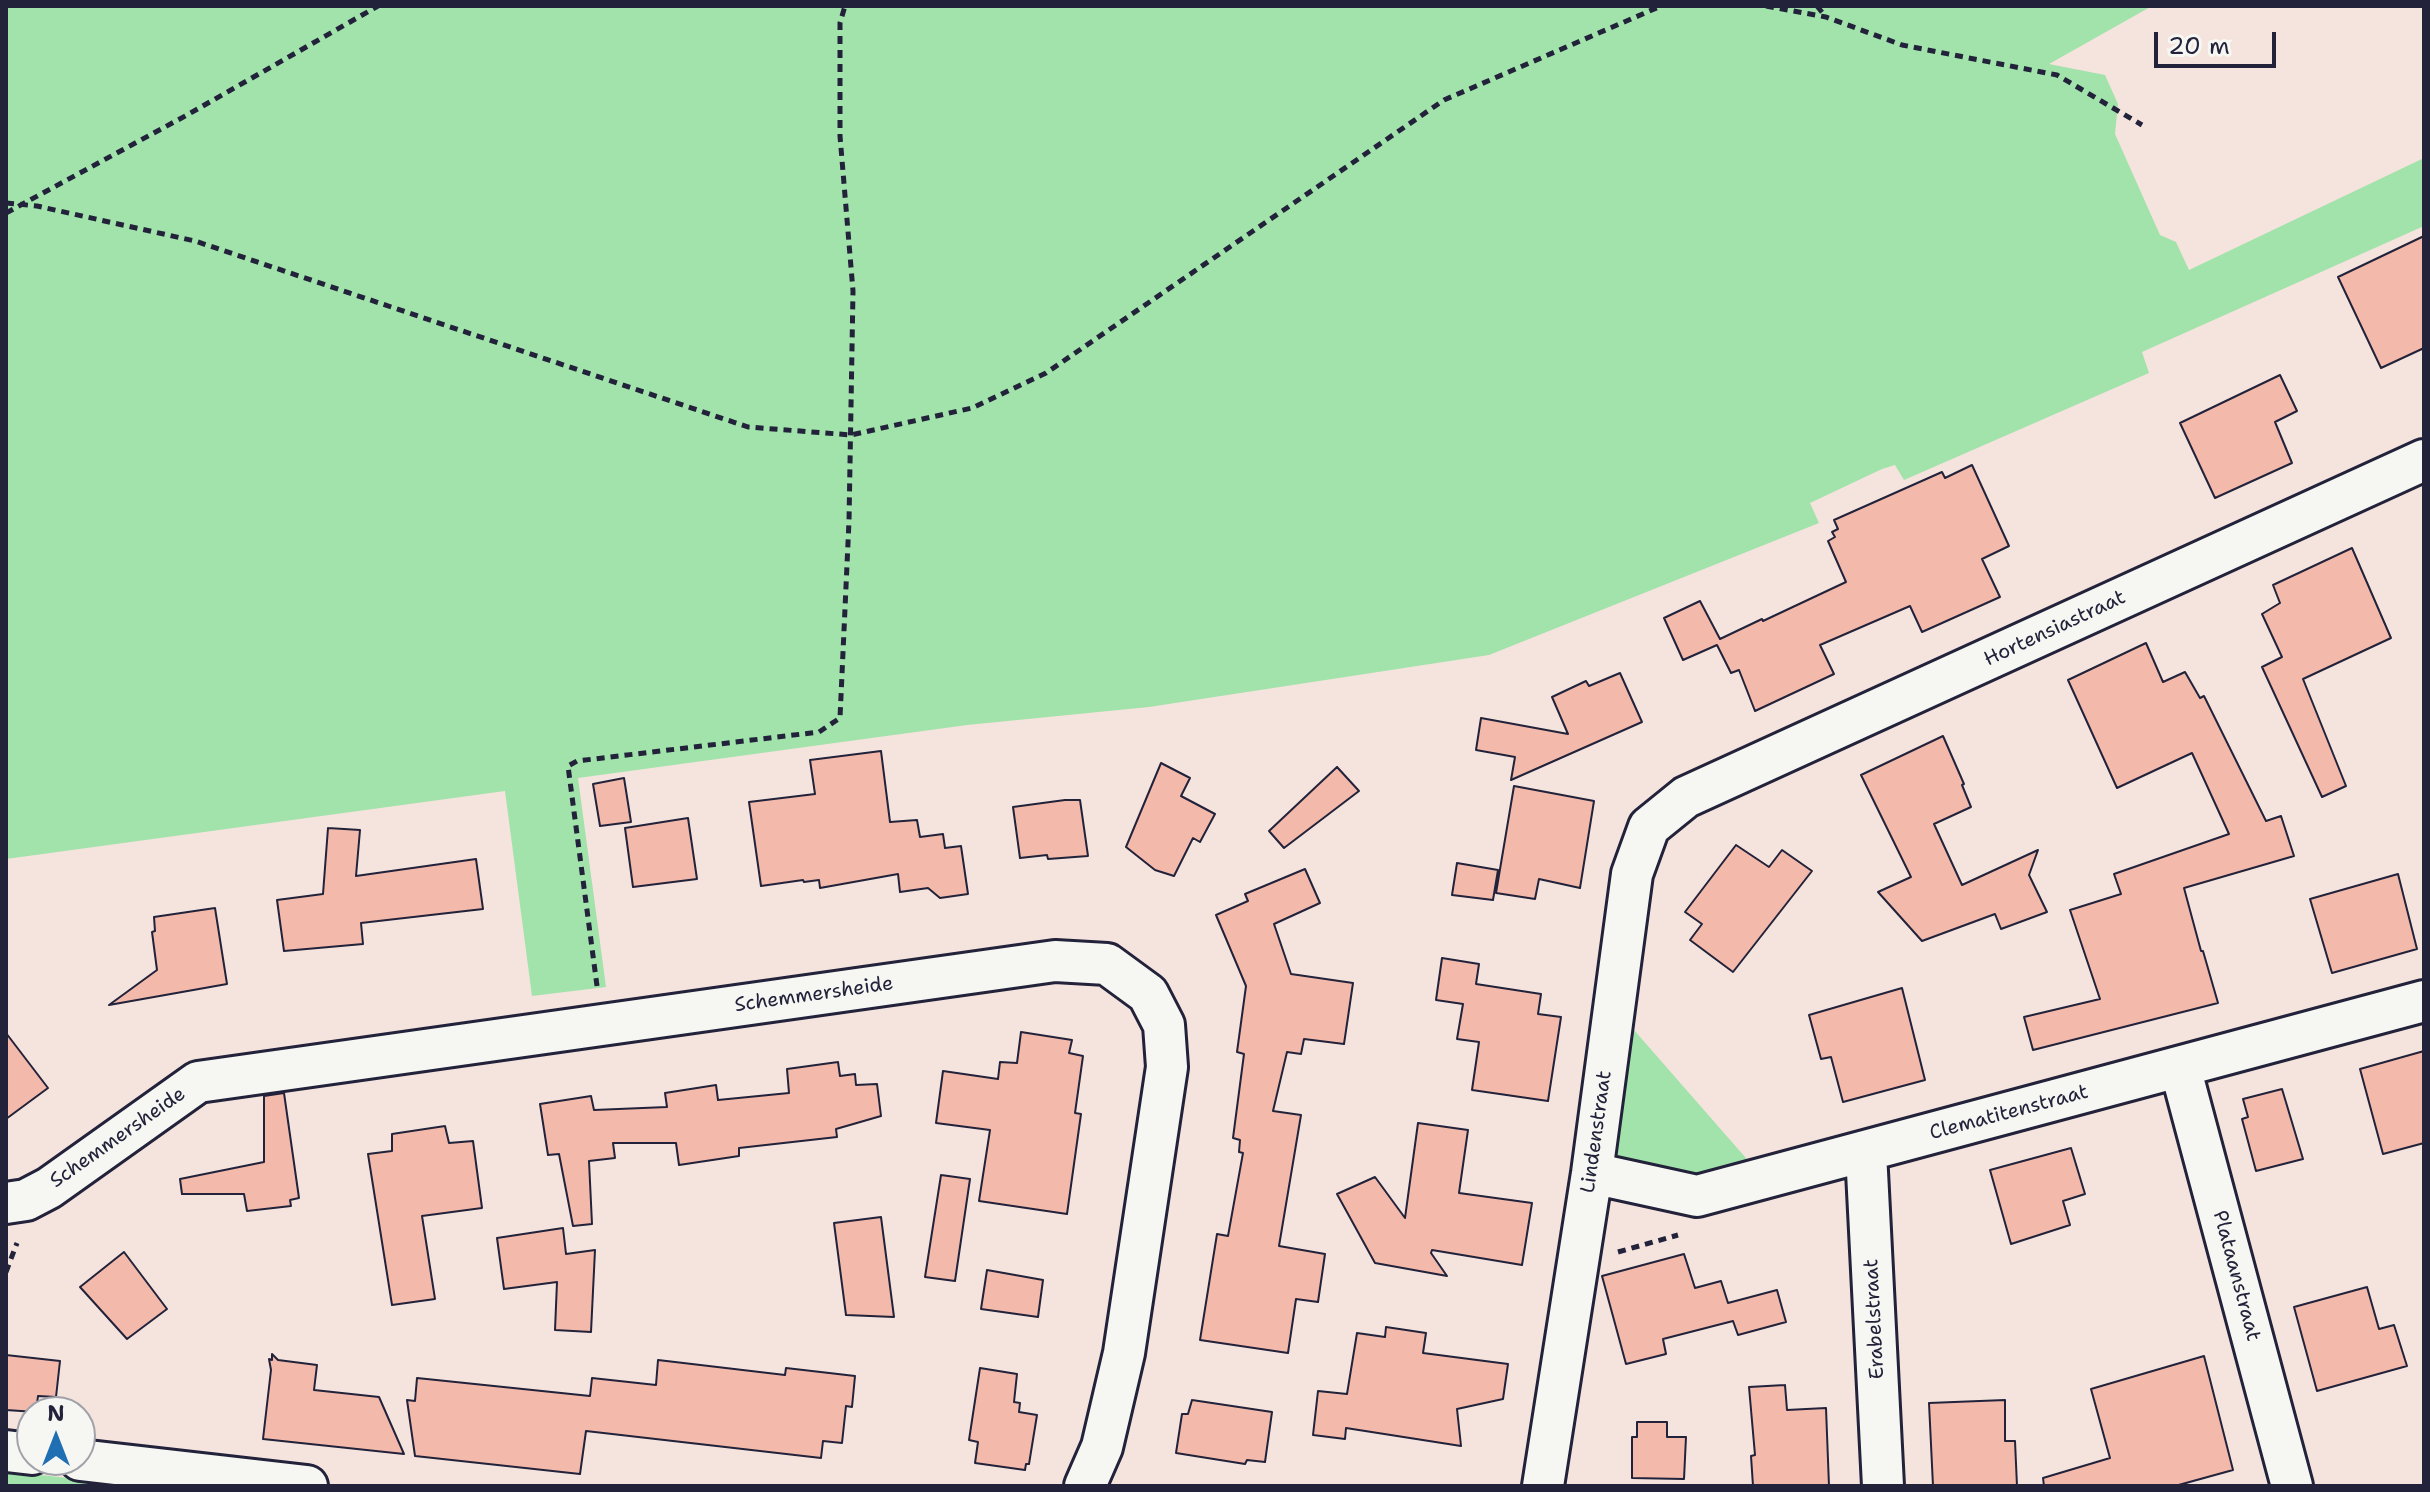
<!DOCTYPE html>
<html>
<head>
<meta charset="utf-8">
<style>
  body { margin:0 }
  #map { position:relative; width:2430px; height:1492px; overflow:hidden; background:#f5e4dd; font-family:"Shantell Sans",sans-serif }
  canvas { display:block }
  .frame { position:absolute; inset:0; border:8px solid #22223b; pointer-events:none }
  .north { position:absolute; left:16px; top:1396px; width:80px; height:80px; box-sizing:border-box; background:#f6f6f2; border:2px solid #a1a1a9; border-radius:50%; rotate:0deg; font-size:22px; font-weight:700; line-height:32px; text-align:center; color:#22223b }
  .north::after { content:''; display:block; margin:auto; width:28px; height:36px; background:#1f6fb2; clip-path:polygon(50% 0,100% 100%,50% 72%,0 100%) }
  .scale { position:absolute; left:2154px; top:32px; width:122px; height:36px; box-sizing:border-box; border:4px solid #22223b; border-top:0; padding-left:10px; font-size:24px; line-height:28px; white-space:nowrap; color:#22223b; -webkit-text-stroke:6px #f6f6f2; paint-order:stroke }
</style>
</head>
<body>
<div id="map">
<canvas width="2430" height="1492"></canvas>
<div class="frame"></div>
<div class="north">N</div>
<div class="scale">20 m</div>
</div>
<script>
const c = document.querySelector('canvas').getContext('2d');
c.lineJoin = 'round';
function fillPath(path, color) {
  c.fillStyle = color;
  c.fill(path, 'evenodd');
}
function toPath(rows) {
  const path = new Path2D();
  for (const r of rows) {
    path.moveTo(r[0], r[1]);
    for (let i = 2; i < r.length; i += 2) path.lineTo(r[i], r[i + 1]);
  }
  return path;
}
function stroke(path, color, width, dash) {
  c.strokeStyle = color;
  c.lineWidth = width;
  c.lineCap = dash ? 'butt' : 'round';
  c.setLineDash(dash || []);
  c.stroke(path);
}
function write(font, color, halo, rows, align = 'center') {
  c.font = font + ' "Shantell Sans",sans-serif';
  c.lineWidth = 7;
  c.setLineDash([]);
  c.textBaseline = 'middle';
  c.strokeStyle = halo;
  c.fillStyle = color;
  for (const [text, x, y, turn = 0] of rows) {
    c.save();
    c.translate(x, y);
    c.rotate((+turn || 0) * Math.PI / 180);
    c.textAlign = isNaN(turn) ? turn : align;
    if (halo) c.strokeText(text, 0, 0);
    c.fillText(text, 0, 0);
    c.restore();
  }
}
fillPath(toPath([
  [6,6,2152,6,2049,64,2105,75,2118,104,2115,134,2160,235,2176,242,2189,270,2424,158,2424,226,2142,352,2149,373,1904,480,1895,465,1882,469,1810,503,1819,523,1489,655,1149,707,967,725,578,778,606,987,532,996,505,791,6,859],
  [1627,1022,1752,1165,1700,1179,1615,1159,1608,1134],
  [6,1471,137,1486,6,1486]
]), '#a2e2ab');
const building = toPath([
  [2424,236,2424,348,2381,368,2338,277,2424,236],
  [2280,375,2297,411,2275,422,2292,463,2215,498,2180,423,2280,375],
  [1972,465,2009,546,1982,559,2000,597,1922,632,1910,606,1820,645,1834,674,1755,711,1739,670,1731,673,1717,645,1683,660,1664,618,1700,601,1720,639,1762,619,1763,621,1846,582,1828,541,1835,537,1832,532,1838,529,1834,520,1942,472,1945,478,1972,465],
  [2352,548,2391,638,2303,679,2346,786,2322,797,2262,667,2282,657,2262,614,2280,603,2273,585,2352,548],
  [2146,643,2163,682,2185,672,2200,698,2204,696,2266,821,2281,816,2294,856,2184,888,2201,951,2203,951,2218,1003,2033,1050,2024,1017,2100,999,2070,910,2121,894,2114,874,2229,834,2192,753,2117,788,2068,680,2146,643],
  [1620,673,1642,722,1511,780,1515,757,1476,750,1481,718,1568,734,1552,697,1586,681,1589,686,1620,673],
  [1943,736,1964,784,1962,785,1971,807,1934,824,1962,885,2038,850,2029,875,2047,912,2001,929,1995,914,1922,941,1878,892,1911,877,1861,775,1943,736],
  [881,751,890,822,917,820,920,837,943,834,945,848,961,846,968,894,940,898,928,888,900,892,898,874,820,888,819,880,804,882,803,880,761,886,749,802,815,794,810,760,881,751],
  [1161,763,1190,778,1181,796,1215,814,1200,842,1193,838,1174,876,1155,870,1126,847,1161,763],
  [1337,767,1359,791,1284,848,1269,831,1337,767],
  [624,778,631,822,600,826,593,784,624,778],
  [1514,786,1594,801,1580,888,1539,879,1535,899,1496,893,1514,786],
  [1065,800,1080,800,1088,856,1048,859,1047,855,1020,858,1013,807,1065,800],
  [688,818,697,879,633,887,625,828,688,818],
  [328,828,360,830,356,876,476,859,483,909,361,923,363,944,284,951,277,900,323,894,328,828],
  [1736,845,1769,867,1782,850,1812,871,1733,972,1690,940,1702,924,1685,912,1736,845],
  [1457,863,1498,870,1493,900,1452,895,1457,863],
  [1305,869,1320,903,1274,924,1291,974,1353,983,1344,1044,1304,1039,1301,1054,1287,1052,1273,1111,1301,1115,1279,1246,1325,1254,1318,1302,1296,1299,1288,1353,1200,1340,1217,1234,1228,1236,1243,1153,1239,1152,1240,1140,1233,1138,1244,1054,1237,1052,1246,986,1216,915,1248,901,1245,894,1305,869],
  [2398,874,2417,949,2332,973,2310,899,2398,874],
  [215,908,227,984,109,1005,157,970,152,932,155,931,154,917,215,908],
  [1442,958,1479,964,1476,984,1541,994,1538,1014,1561,1017,1548,1101,1472,1090,1479,1042,1457,1039,1463,1004,1436,1000,1442,958],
  [1902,988,1925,1080,1843,1102,1831,1057,1821,1059,1809,1015,1902,988],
  [1021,1032,1072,1040,1069,1053,1083,1056,1075,1113,1081,1114,1067,1214,979,1201,990,1130,936,1123,943,1071,998,1079,1000,1062,1017,1063,1021,1032],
  [6,1033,48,1088,6,1119,6,1033],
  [2424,1051,2424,1143,2383,1154,2360,1069,2424,1051],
  [838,1062,840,1076,855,1074,856,1085,877,1084,881,1116,836,1129,837,1137,739,1148,739,1156,679,1165,676,1143,613,1143,615,1158,589,1161,592,1224,573,1226,559,1154,548,1155,540,1104,591,1096,594,1110,667,1107,665,1093,716,1085,718,1100,789,1093,787,1069,838,1062],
  [2282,1089,2303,1159,2256,1171,2242,1119,2248,1117,2243,1099,2282,1089],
  [284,1093,299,1198,290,1200,291,1206,247,1211,244,1194,182,1194,180,1179,264,1162,264,1096,284,1093],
  [1418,1123,1468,1130,1459,1193,1532,1203,1522,1265,1432,1250,1431,1253,1447,1276,1375,1263,1337,1194,1375,1177,1405,1218,1418,1123],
  [445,1126,449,1143,473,1141,482,1208,422,1216,435,1299,392,1305,368,1154,392,1151,392,1134,445,1126],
  [2071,1148,2085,1194,2063,1201,2070,1225,2011,1244,1990,1170,2071,1148],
  [941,1175,970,1179,955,1281,925,1277,941,1175],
  [881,1217,894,1317,846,1315,834,1223,881,1217],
  [563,1228,566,1254,595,1250,591,1332,555,1330,557,1282,504,1289,497,1238,563,1228],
  [124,1252,167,1309,127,1339,80,1287,124,1252],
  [1684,1254,1695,1288,1721,1281,1728,1303,1777,1290,1786,1322,1738,1335,1733,1321,1663,1339,1666,1354,1626,1364,1602,1276,1684,1254],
  [987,1270,1043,1280,1038,1317,981,1309,987,1270],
  [2367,1287,2379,1329,2394,1325,2407,1366,2317,1391,2294,1307,2367,1287],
  [1386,1327,1426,1333,1423,1353,1508,1364,1503,1399,1457,1409,1461,1446,1346,1428,1345,1439,1313,1435,1318,1391,1347,1394,1357,1333,1385,1337,1386,1327],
  [272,1354,278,1360,317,1365,314,1390,379,1397,404,1454,263,1439,271,1370,269,1359,272,1360,272,1354],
  [6,1355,60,1361,56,1397,38,1396,36,1412,6,1410,6,1355],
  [2204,1356,2233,1470,2175,1486,2044,1486,2043,1478,2110,1458,2091,1389,2204,1356],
  [658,1360,785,1375,786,1368,855,1376,852,1407,846,1406,842,1443,823,1441,821,1458,586,1431,580,1474,415,1456,407,1400,415,1401,417,1378,590,1396,592,1378,656,1385,658,1360],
  [980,1368,1017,1374,1014,1402,1020,1403,1019,1412,1037,1415,1029,1464,1026,1464,1025,1470,975,1463,978,1442,969,1440,980,1368],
  [1785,1385,1787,1410,1826,1408,1829,1486,1753,1486,1751,1456,1755,1455,1749,1387,1785,1385],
  [1192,1400,1272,1412,1265,1462,1247,1460,1245,1464,1176,1453,1182,1414,1188,1414,1192,1400],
  [2005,1400,2005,1441,2015,1441,2017,1486,1933,1486,1929,1403,2005,1400],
  [1637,1422,1667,1422,1667,1437,1686,1437,1684,1479,1632,1478,1632,1437,1637,1437,1637,1422]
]);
fillPath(building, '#f3baab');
stroke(building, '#22223b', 2);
const street = toPath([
  [2180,1067,2292,1486],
  [1866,1152,1883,1486],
  [1592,1173,1697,1196,2424,1001],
  [6,1203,26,1200,49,1188,198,1082,1055,961,1107,964,1148,994,1164,1025,1167,1067,1124,1353,1102,1447,1085,1486],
  [6,1451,32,1454],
  [80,1460,307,1486],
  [1543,1486,1592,1173,1632,874,1649,827,1686,797,2424,460]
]);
stroke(street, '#22223b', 46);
stroke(toPath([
  [1766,6,1826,17,1902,45,2057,75,2142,125],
  [1817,6,1825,16],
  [6,203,37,206,195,241,748,427,851,435,972,408,1046,373,1444,100,1661,6],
  [6,213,187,115,378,6],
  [597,986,568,766,577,761,819,732,840,718,849,521,853,291,840,136,840,23,845,6],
  [1618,1252,1678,1235],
  [6,1272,17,1243]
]), '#22223b', 5, [8, 6]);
stroke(street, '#f6f6f2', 40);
write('20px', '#22223b', '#f6f6f2', [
  ["Hortensiastraat",2055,629,-25],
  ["Schemmersheide",814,995,-8],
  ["Clematitenstraat",2009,1113,-15],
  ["Lindenstraat",1597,1132,-82],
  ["Schemmersheide",118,1138,-35],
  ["Plataanstraat",2236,1276,75],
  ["Erabelstraat",1875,1319,-93]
]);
</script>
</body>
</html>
